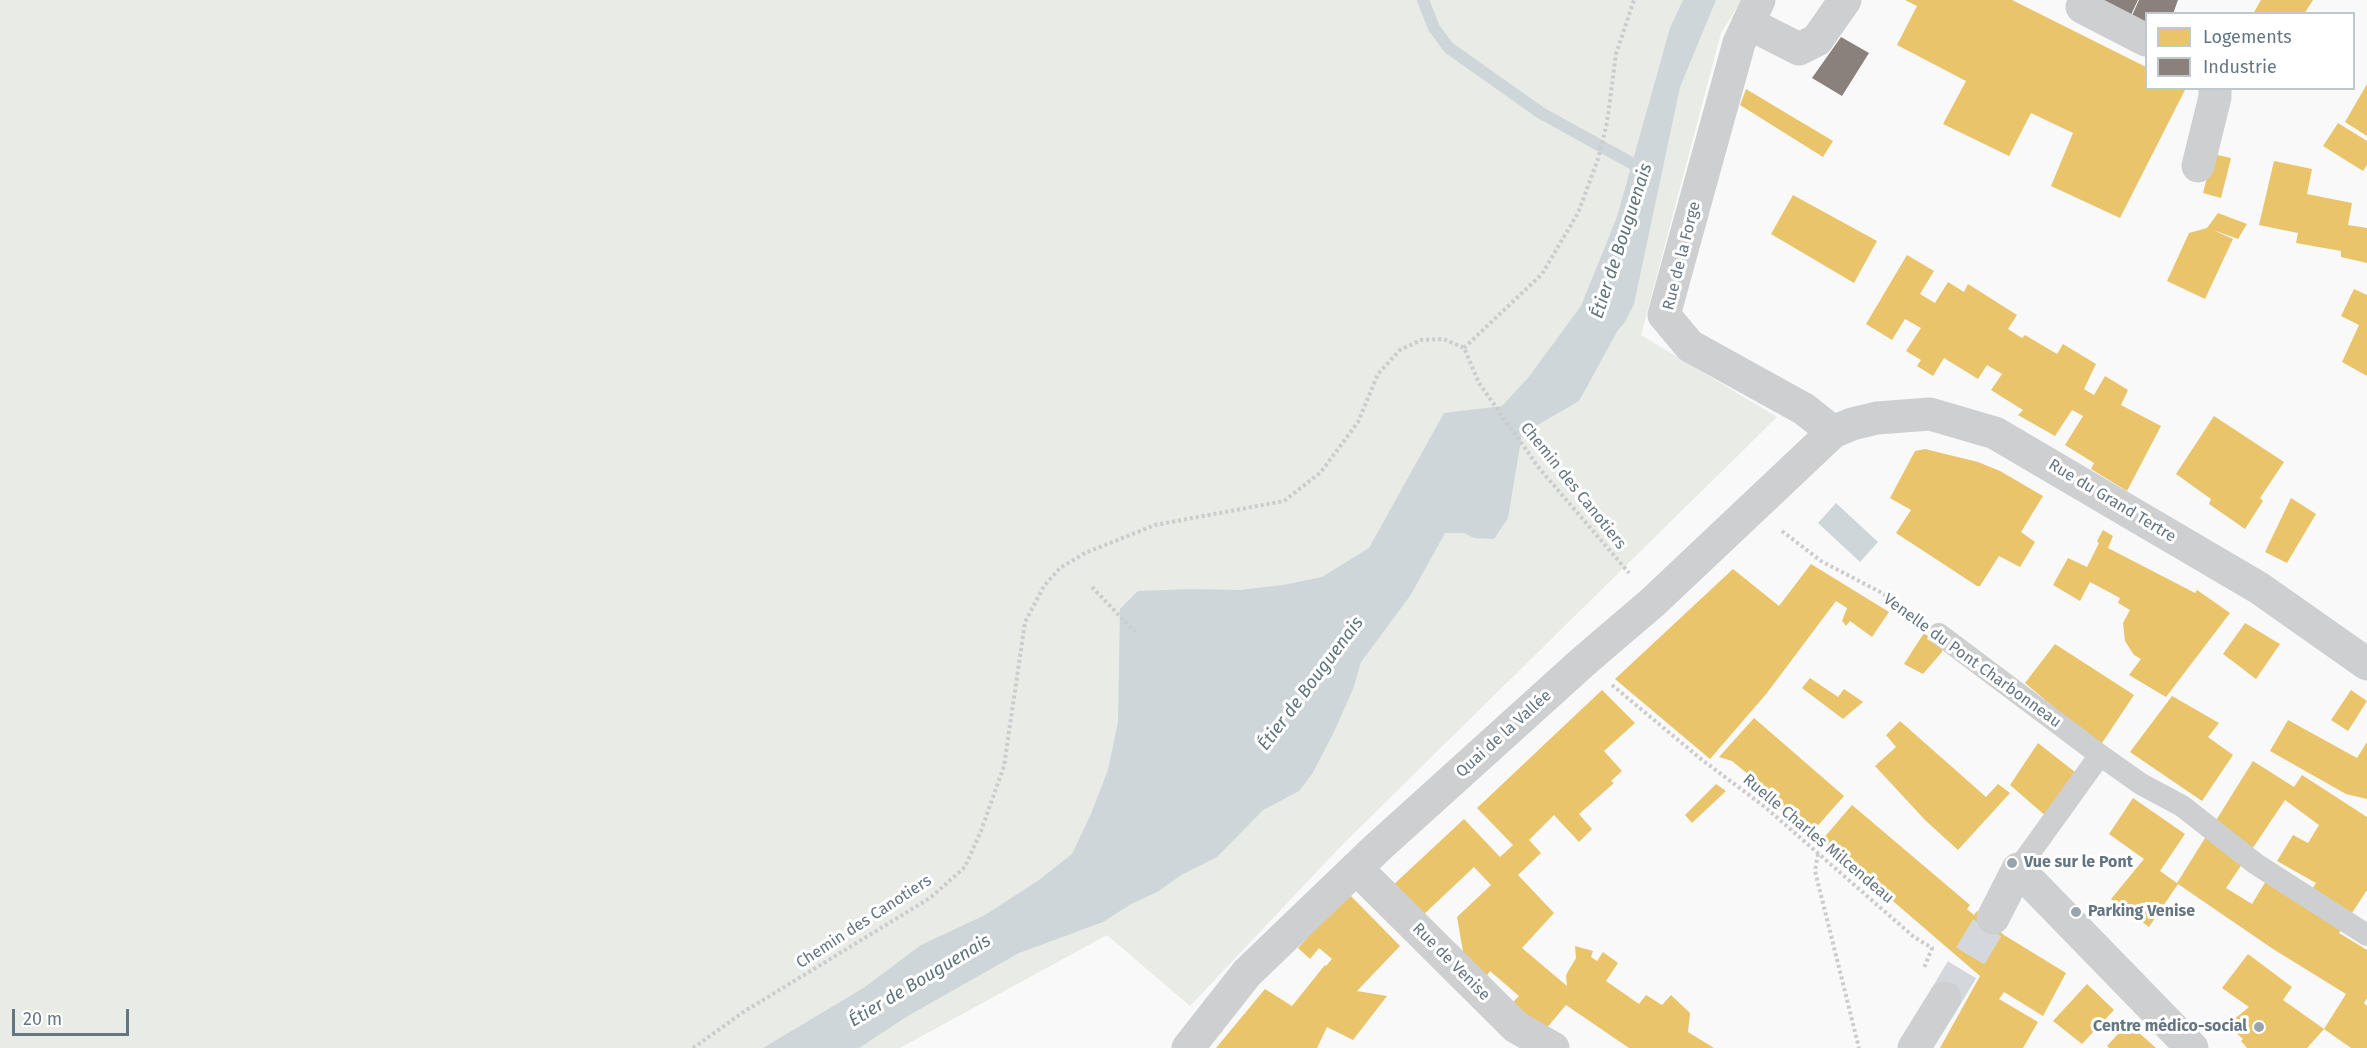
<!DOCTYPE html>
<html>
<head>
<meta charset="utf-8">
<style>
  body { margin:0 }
  #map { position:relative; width:2367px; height:1048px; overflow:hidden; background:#f9f9f9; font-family:"Fira Sans",sans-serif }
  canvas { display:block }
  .legend { position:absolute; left:2145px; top:12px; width:210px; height:78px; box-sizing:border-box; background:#fff; border:2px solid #c1c8cd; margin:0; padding:8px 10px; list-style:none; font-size:18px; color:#657683 }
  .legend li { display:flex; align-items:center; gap:12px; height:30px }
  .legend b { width:30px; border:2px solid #c1c8cd }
  .scale { position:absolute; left:12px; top:1009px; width:117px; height:27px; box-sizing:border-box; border:3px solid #657683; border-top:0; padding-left:8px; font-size:18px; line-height:21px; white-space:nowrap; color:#657683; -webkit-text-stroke:4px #fff; paint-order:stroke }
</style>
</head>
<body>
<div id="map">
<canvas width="2367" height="1048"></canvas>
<ul class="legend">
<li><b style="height:16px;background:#e9c46a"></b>Logements</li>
<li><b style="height:16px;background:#8a817c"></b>Industrie</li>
</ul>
<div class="scale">20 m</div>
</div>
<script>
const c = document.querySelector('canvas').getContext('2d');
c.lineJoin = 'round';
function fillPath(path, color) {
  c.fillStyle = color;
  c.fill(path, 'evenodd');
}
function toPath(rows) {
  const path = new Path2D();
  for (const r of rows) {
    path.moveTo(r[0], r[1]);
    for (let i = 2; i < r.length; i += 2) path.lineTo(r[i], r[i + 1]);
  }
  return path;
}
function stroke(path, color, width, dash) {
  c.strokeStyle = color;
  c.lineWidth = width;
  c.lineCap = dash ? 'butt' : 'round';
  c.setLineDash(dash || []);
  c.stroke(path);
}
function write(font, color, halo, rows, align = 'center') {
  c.font = font + ' "Fira Sans",sans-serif';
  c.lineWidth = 6;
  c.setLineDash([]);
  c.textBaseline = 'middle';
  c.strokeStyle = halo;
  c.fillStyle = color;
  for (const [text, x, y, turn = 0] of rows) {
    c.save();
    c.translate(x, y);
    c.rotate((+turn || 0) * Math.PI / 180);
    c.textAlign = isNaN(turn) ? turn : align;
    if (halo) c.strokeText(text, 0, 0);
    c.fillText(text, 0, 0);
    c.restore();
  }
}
fillPath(toPath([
  [0,0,1742,0,1721,33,1641,335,1777,417,1342,845,1190,1006,1107,935,900,1048,0,1048]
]), '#e8ebe6');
fillPath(toPath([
  [1683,0,1716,0,1680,87,1634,304,1625,322,1618,330,1579,401,1522,434,1508,518,1494,539,1474,538,1464,533,1445,533,1410,596,1361,662,1353,689,1333,734,1312,774,1299,791,1263,810,1217,857,1183,874,1157,892,1131,904,1103,922,1019,953,906,1017,859,1048,763,1048,865,987,921,945,985,915,1039,880,1072,854,1091,814,1108,770,1118,722,1120,609,1138,591,1192,589,1240,590,1283,585,1322,577,1369,548,1444,413,1502,406,1528,378,1581,306,1617,217,1670,28],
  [1836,503,1878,542,1860,562,1818,523]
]), '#ced6d9');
fillPath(toPath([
  [1905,0,2012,0,2146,67,2146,88,2186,88,2120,218,2051,186,2073,133,2031,113,2009,156,1943,124,1966,81,1897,45,1917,6],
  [2261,0,2313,0,2304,14,2253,14],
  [2367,84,2367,136,2345,122],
  [1746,89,1833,141,1823,157,1740,105],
  [2338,123,2367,141,2367,165,2363,171,2323,146],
  [2213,154,2231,158,2221,198,2203,193],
  [2274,161,2312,169,2307,194,2352,203,2348,225,2367,228,2367,263,2341,257,2341,251,2296,243,2298,233,2259,225],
  [1793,195,1877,241,1854,283,1771,234],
  [2218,213,2247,224,2238,239,2213,230,2233,239,2205,299,2167,281,2189,233,2207,228],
  [1907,255,1934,271,1920,294,1935,303,1948,282,1964,292,1968,284,2017,315,2008,329,2022,338,2025,335,2057,354,2063,344,2096,364,2084,389,2094,395,2105,376,2128,390,2121,405,2161,426,2127,491,2091,469,2094,463,2065,445,2083,416,2072,410,2055,436,2018,415,2023,410,1991,390,2002,374,1987,365,1978,379,1944,358,1933,376,1917,366,1921,360,1906,351,1921,328,1905,319,1892,340,1866,324],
  [2354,289,2367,295,2367,376,2342,362,2359,325,2341,316],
  [2214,416,2284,462,2260,498,2263,501,2245,529,2209,504,2211,499,2176,474],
  [1925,449,1978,462,2000,471,2043,496,2021,532,2035,542,2020,567,1999,556,1980,586,1977,586,1896,533,1911,510,1890,498,1915,451],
  [2291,498,2316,514,2287,563,2265,552],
  [2103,530,2113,536,2108,548,2195,593,2197,590,2230,613,2166,697,2129,675,2141,659,2134,655,2125,641,2123,623,2130,610,2118,603,2120,598,2090,582,2080,601,2053,585,2068,558,2087,567,2099,543,2097,541],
  [1811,564,1889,612,1872,637,1850,621,1846,626,1844,623,1842,621,1847,608,1836,601,1767,693,1710,759,1615,679,1733,569,1779,606],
  [2245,623,2280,644,2256,679,2223,654],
  [1924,633,1928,636,1927,639,1942,648,1942,652,1923,674,1904,664],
  [2055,644,2134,695,2100,746,2025,683],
  [1810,678,1838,697,1844,689,1863,702,1843,719,1802,688],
  [1602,690,1635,723,1604,751,1622,771,1611,781,1614,783,1579,814,1592,829,1579,842,1554,815,1529,840,1541,853,1518,875,1554,913,1522,948,1567,986,1566,975,1576,958,1575,946,1593,951,1591,957,1597,961,1603,952,1618,963,1606,981,1639,1004,1646,995,1662,1005,1671,995,1690,1013,1688,1032,1714,1048,1629,1048,1566,1005,1545,1030,1512,1003,1519,996,1490,971,1486,977,1465,963,1457,917,1491,885,1474,867,1420,918,1391,887,1464,819,1500,857,1513,845,1477,808],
  [2351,690,2367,701,2348,731,2331,720],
  [2172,696,2219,723,2208,737,2233,755,2202,801,2130,752],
  [1754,718,1844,796,1814,830,1794,812,1779,810,1784,805,1763,787,1750,785,1754,779,1732,761,1719,757],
  [2288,720,2357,758,2367,742,2367,799,2346,794,2270,751],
  [1900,721,1986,797,1998,784,2010,793,1958,850,1926,821,1875,766,1896,747,1886,735],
  [2038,743,2080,776,2047,817,2010,785],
  [2253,761,2294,787,2302,775,2367,817,2367,890,2339,933,2367,950,2367,998,2364,1003,2367,1006,2367,1048,2351,1048,2324,1029,2307,1048,2247,1048,2241,1041,2243,1039,2227,1025,2249,1007,2222,988,2248,954,2292,987,2283,1000,2324,1029,2346,994,2273,949,2178,884,2149,927,2111,899,2144,859,2109,834,2133,798,2185,834,2160,871,2177,883],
  [2285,800,2319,825,2308,843,2293,835,2277,861,2316,883,2303,903,2266,881,2252,904,2226,888],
  [1716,784,1726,791,1692,823,1685,815],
  [1852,805,1970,905,1967,909,1974,915,1977,911,2004,935,2066,973,2043,1016,2004,992,1999,999,2038,1022,2023,1048,1940,1048,1980,976,1822,840],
  [1348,893,1400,946,1357,991,1387,996,1353,1040,1327,1027,1317,1048,1216,1048,1265,989,1292,1006,1325,965,1326,966,1332,959,1319,948,1310,959,1298,948],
  [2087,984,2114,1010,2082,1044,2053,1021],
  [2128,1023,2156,1048,2109,1048,2107,1046]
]), '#e9c46a');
fillPath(toPath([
  [2096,0,2138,0,2130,17],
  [2139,0,2178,0,2173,14,2146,14,2146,29,2130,20],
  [1841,37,1869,53,1842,96,1812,78]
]), '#8a817c');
stroke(toPath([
  [1423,0,1434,28,1449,48,1541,113,1644,170]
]), '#ced6d9', 12);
stroke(toPath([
  [1945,998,1993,918]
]), '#d4d8dc', 33, [33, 16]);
stroke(toPath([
  [1464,348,1542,274,1578,213,1598,159,1607,123,1616,54,1634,0],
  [1782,531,1821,561,1882,593,1914,616],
  [1092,587,1135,632],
  [1612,685,1701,759,1765,807,1914,937,1932,948,1924,968],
  [1818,854,1815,871,1859,1048],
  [693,1048,745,1011,930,898,965,867,981,831,1004,766,1025,622,1044,586,1060,568,1085,553,1155,525,1284,501,1321,472,1358,422,1378,374,1400,350,1421,340,1444,339,1464,348,1479,383,1539,468,1629,573]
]), '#cbcccd', 4, [3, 3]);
stroke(toPath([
  [1939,634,2100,755],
  [2018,869,2100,755,2141,784,2182,806,2256,864,2367,935]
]), '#cecfd0', 22);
stroke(toPath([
  [1759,0,1739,43,1664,315,1690,346,1804,409,1833,432],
  [2086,0,2082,7,2146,40],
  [1748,23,1799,49,1817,40,1845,0],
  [2198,166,2215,97,2215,88],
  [1356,868,1516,1027,1553,1048],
  [1993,918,2018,869,2192,1048],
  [1188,1048,1247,973,1376,849,1584,661,1653,602,1833,432,1852,424,1877,418,1930,414,1995,433,2259,588,2367,664],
  [1914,1048,1945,998]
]), '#cecfd0', 33);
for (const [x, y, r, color] of [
  [2012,863,6,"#99a4ac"],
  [2076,912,6,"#99a4ac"],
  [2259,1027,6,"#99a4ac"]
]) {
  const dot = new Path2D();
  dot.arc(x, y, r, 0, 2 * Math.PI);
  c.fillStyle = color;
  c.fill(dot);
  stroke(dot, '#fff', 2);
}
write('16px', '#657683', '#fff', [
  ["Rue de la Forge",1682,256,-76],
  ["Chemin des Canotiers",1573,486,51],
  ["Rue du Grand Tertre",2112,501,31],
  ["Venelle du Pont Charbonneau",1972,661,36],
  ["Quai de la Vallée",1504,734,-42],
  ["Ruelle Charles Milcendeau",1818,839,40],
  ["Chemin des Canotiers",864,922,-33],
  ["Rue de Venise",1451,962,45]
]);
write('bold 16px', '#657683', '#fff', [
  ["Vue sur le Pont",2024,863],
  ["Parking Venise",2088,912],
  ["Centre médico-social",2247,1027,"right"]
], 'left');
write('italic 18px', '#60757c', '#fff', [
  ["Étier de Bouguenais",1622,241,-72],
  ["Étier de Bouguenais",1311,684,-53],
  ["Étier de Bouguenais",920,981,-31]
]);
</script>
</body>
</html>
